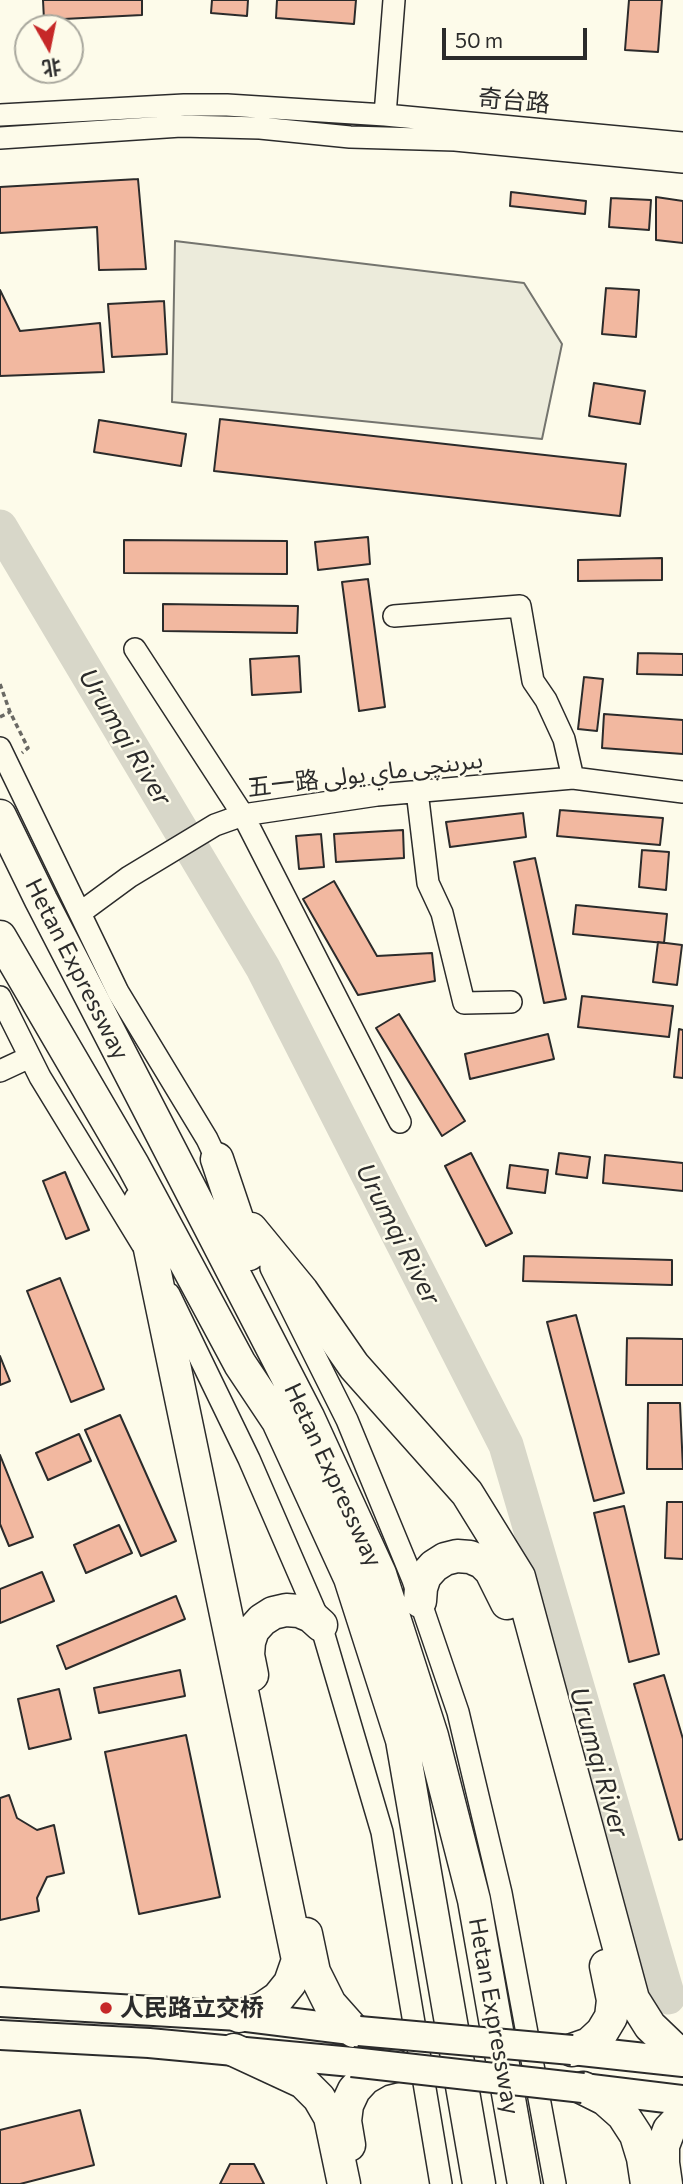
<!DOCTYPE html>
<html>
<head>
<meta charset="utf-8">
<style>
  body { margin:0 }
  #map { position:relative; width:683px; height:2184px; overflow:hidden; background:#fdfbea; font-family:Commissioner,"Noto Sans SC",sans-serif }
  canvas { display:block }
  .north { position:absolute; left:14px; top:14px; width:70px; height:70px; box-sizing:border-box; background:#fdfbea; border:2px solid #a9a89e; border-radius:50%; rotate:171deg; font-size:19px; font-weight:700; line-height:28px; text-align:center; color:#2b2b2b }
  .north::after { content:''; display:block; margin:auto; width:24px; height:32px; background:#c62828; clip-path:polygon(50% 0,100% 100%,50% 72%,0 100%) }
  .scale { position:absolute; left:442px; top:28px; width:145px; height:32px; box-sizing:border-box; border:4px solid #2b2b2b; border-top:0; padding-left:9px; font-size:21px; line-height:24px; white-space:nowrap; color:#2b2b2b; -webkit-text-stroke:5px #fdfbea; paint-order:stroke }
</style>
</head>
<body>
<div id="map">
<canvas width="683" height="2184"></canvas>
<div class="north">北</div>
<div class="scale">50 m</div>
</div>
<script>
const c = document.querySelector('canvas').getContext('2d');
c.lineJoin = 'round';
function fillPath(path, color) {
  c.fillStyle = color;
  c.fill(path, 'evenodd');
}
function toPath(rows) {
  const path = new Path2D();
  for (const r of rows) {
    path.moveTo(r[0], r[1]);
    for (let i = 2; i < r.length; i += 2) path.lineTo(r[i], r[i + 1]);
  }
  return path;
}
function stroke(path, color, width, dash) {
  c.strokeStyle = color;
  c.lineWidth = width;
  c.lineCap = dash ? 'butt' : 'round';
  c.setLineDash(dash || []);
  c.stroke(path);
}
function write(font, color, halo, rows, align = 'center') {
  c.font = font + ' Commissioner,"Noto Sans Arabic","Noto Sans SC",sans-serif';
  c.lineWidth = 5;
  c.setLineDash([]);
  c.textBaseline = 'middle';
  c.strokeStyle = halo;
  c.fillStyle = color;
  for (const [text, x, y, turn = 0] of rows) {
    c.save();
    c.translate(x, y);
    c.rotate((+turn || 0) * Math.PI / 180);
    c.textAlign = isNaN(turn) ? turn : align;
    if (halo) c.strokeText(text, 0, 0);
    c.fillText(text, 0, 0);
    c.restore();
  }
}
const green = toPath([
  [175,241,524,283,562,344,542,439,172,402,175,241]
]);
fillPath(green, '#ecebdb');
stroke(green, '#74746e', 2);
stroke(toPath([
  [0,527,263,968,506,1445,668,1997]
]), '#d8d7c9', 35);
const building = toPath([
  [43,0,142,0,142,15,44,20,43,0],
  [212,0,248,0,247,16,211,13,212,0],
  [277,0,356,0,354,24,276,18,277,0],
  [629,0,662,0,658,52,625,50,629,0],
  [138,179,146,269,99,270,97,227,0,233,0,187,138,179],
  [511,192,586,201,585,214,510,206,511,192],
  [656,197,683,201,683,243,656,240,656,197],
  [611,198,651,200,649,230,609,227,611,198],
  [606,288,639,290,636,337,602,334,606,288],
  [0,290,20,331,100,323,104,372,0,376,0,290],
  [164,301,167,354,112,357,108,304,164,301],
  [594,383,645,391,640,424,589,416,594,383],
  [220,419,626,464,620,516,214,471,220,419],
  [99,420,186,434,181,466,94,452,99,420],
  [368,537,370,564,318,570,315,542,368,537],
  [124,540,287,541,287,574,124,573,124,540],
  [662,558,662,580,578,581,578,560,662,558],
  [368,579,385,707,359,711,342,582,368,579],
  [163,604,298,606,297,633,163,631,163,604],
  [638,653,683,654,683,675,637,674,638,653],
  [299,656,301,692,252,695,250,659,299,656],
  [584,677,603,679,597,731,578,729,584,677],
  [604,714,683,720,683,754,602,748,604,714],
  [560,810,663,818,660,845,557,836,560,810],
  [523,813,526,837,450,847,446,822,523,813],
  [403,830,404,858,336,862,334,834,403,830],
  [321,834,324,867,299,869,296,836,321,834],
  [642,850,669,852,666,890,639,887,642,850],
  [535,858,566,999,544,1003,514,862,535,858],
  [334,881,377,956,432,953,435,981,358,995,303,899,334,881],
  [576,905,667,914,664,943,573,934,576,905],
  [658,942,682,945,677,985,653,982,658,942],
  [582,996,673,1006,669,1037,578,1027,582,996],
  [399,1014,465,1121,442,1136,376,1028,399,1014],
  [679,1029,683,1030,683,1078,674,1077,679,1029],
  [548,1034,554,1059,470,1079,465,1054,548,1034],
  [471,1153,512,1233,486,1246,445,1166,471,1153],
  [559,1153,590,1157,587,1178,556,1174,559,1153],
  [605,1155,683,1163,683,1191,603,1183,605,1155],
  [510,1165,548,1170,545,1193,507,1188,510,1165],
  [65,1172,89,1230,66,1239,43,1181,65,1172],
  [524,1256,672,1260,672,1285,523,1281,524,1256],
  [60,1278,104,1389,71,1402,27,1291,60,1278],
  [576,1315,624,1493,594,1501,547,1322,576,1315],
  [627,1338,683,1339,683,1385,626,1385,627,1338],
  [0,1356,10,1381,0,1385,0,1356],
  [648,1403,680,1403,683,1469,647,1469,648,1403],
  [120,1415,176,1541,141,1556,85,1430,120,1415],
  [79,1434,91,1461,48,1480,36,1453,79,1434],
  [0,1455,33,1537,9,1546,0,1524,0,1455],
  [667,1502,683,1502,683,1559,665,1558,667,1502],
  [624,1506,659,1654,629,1662,594,1513,624,1506],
  [119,1525,132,1553,86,1573,74,1545,119,1525],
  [42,1572,54,1601,0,1623,0,1589,42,1572],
  [176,1596,185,1619,66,1669,57,1646,176,1596],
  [180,1670,185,1696,99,1713,94,1688,180,1670],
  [664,1675,683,1739,683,1839,679,1840,634,1684,664,1675],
  [59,1689,71,1739,29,1749,18,1699,59,1689],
  [186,1735,220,1897,139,1914,105,1752,186,1735],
  [9,1795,17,1818,37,1830,54,1825,64,1873,47,1877,37,1898,39,1911,0,1920,0,1798,9,1795],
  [80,2110,94,2165,20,2184,0,2184,0,2130,80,2110],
  [230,2164,254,2164,264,2184,220,2184,230,2164]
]);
fillPath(building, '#f2b8a0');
stroke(building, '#2b2b2b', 2);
const minor = toPath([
  [0,115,184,105,227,105,385,115,683,143],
  [385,115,394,0],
  [0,138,181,126,260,128,350,137,455,140,683,162],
  [394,616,520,606,533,681,546,700,564,739,573,778],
  [135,649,243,815,400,1122],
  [0,748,118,992,207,1139,222,1171],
  [417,791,428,883,442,913,464,1003,511,1002],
  [80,913,129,877,215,825,243,815,377,795,573,778,683,792],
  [0,997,40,1077,142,1244],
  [0,1071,30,1057],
  [271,1268,347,1420,413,1580,458,1712,501,1893,555,2184],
  [169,1294,249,1459,321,1625,382,1832,441,2184]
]);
const major = toPath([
  [0,2002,239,2016,359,2031],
  [0,2035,149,2043,352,2062],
  [572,2050,683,2062],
  [583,2088,683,2100]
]);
const highway = toPath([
  [0,816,41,900,308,1417,380,1574,432,1736,474,1900,524,2184],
  [0,937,133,1165,240,1364,278,1421,350,1578,402,1740,479,2184],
  [217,1159,249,1254],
  [140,1201,298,1960,290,1983,278,1998,262,2009,239,2016],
  [251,1229,302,1291,354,1366,467,1493,519,1577,633,1999,650,2026,673,2048,683,2054],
  [420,1601,421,1588,425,1576,434,1566,445,1559,457,1556,470,1557,482,1562,491,1571,507,1603],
  [252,1675,248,1655,249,1642,253,1630,262,1620,273,1613,286,1610,299,1611,311,1616,321,1625],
  [306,1934,314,1972,330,2004,354,2031],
  [234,2050,303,2082,319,2098,330,2117,344,2184],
  [572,2050,589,2044,602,2032,611,2017,613,2000,606,1966],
  [583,2088,605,2099,623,2115,636,2135,643,2158,647,2184],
  [349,2145,345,2121,347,2105,354,2090,365,2078,379,2070,395,2066],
  [666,2184,663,2163,663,2146,669,2130,683,2115]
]);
stroke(minor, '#2b2b2b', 24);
stroke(major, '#2b2b2b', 32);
stroke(highway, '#2b2b2b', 35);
stroke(toPath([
  [0,684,10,712,28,748,22,753],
  [0,717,10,712]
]), '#6a6964', 3.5, [5, 3.5]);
stroke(minor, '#fdfbea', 21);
stroke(major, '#fdfbea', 28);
stroke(highway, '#fdfbea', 32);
const majorBridge = toPath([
  [359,2031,572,2050],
  [352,2062,583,2088]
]);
stroke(majorBridge, '#2b2b2b', 32, []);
stroke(majorBridge, '#fdfbea', 28);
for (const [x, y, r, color] of [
  [106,2008,7,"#c62828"]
]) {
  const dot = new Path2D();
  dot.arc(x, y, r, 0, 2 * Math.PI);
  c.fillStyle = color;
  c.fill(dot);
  stroke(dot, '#fdfbea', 2.5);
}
write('24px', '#2b2b2b', '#fdfbea', [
  ["奇台路",514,101,5],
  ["五一路 بىرىنچى ماي يولى",365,774,-7],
  ["Hetan Expressway",77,969,63],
  ["Hetan Expressway",333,1475,65],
  ["Hetan Expressway",494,2016,80]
]);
write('bold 24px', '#2b2b2b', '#fdfbea', [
  ["人民路立交桥",120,2008]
], 'left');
write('italic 26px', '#2b2b2b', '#fdfbea', [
  ["Urumqi River",125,737,59],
  ["Urumqi River",398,1234,63],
  ["Urumqi River",599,1762,74]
]);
</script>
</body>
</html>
